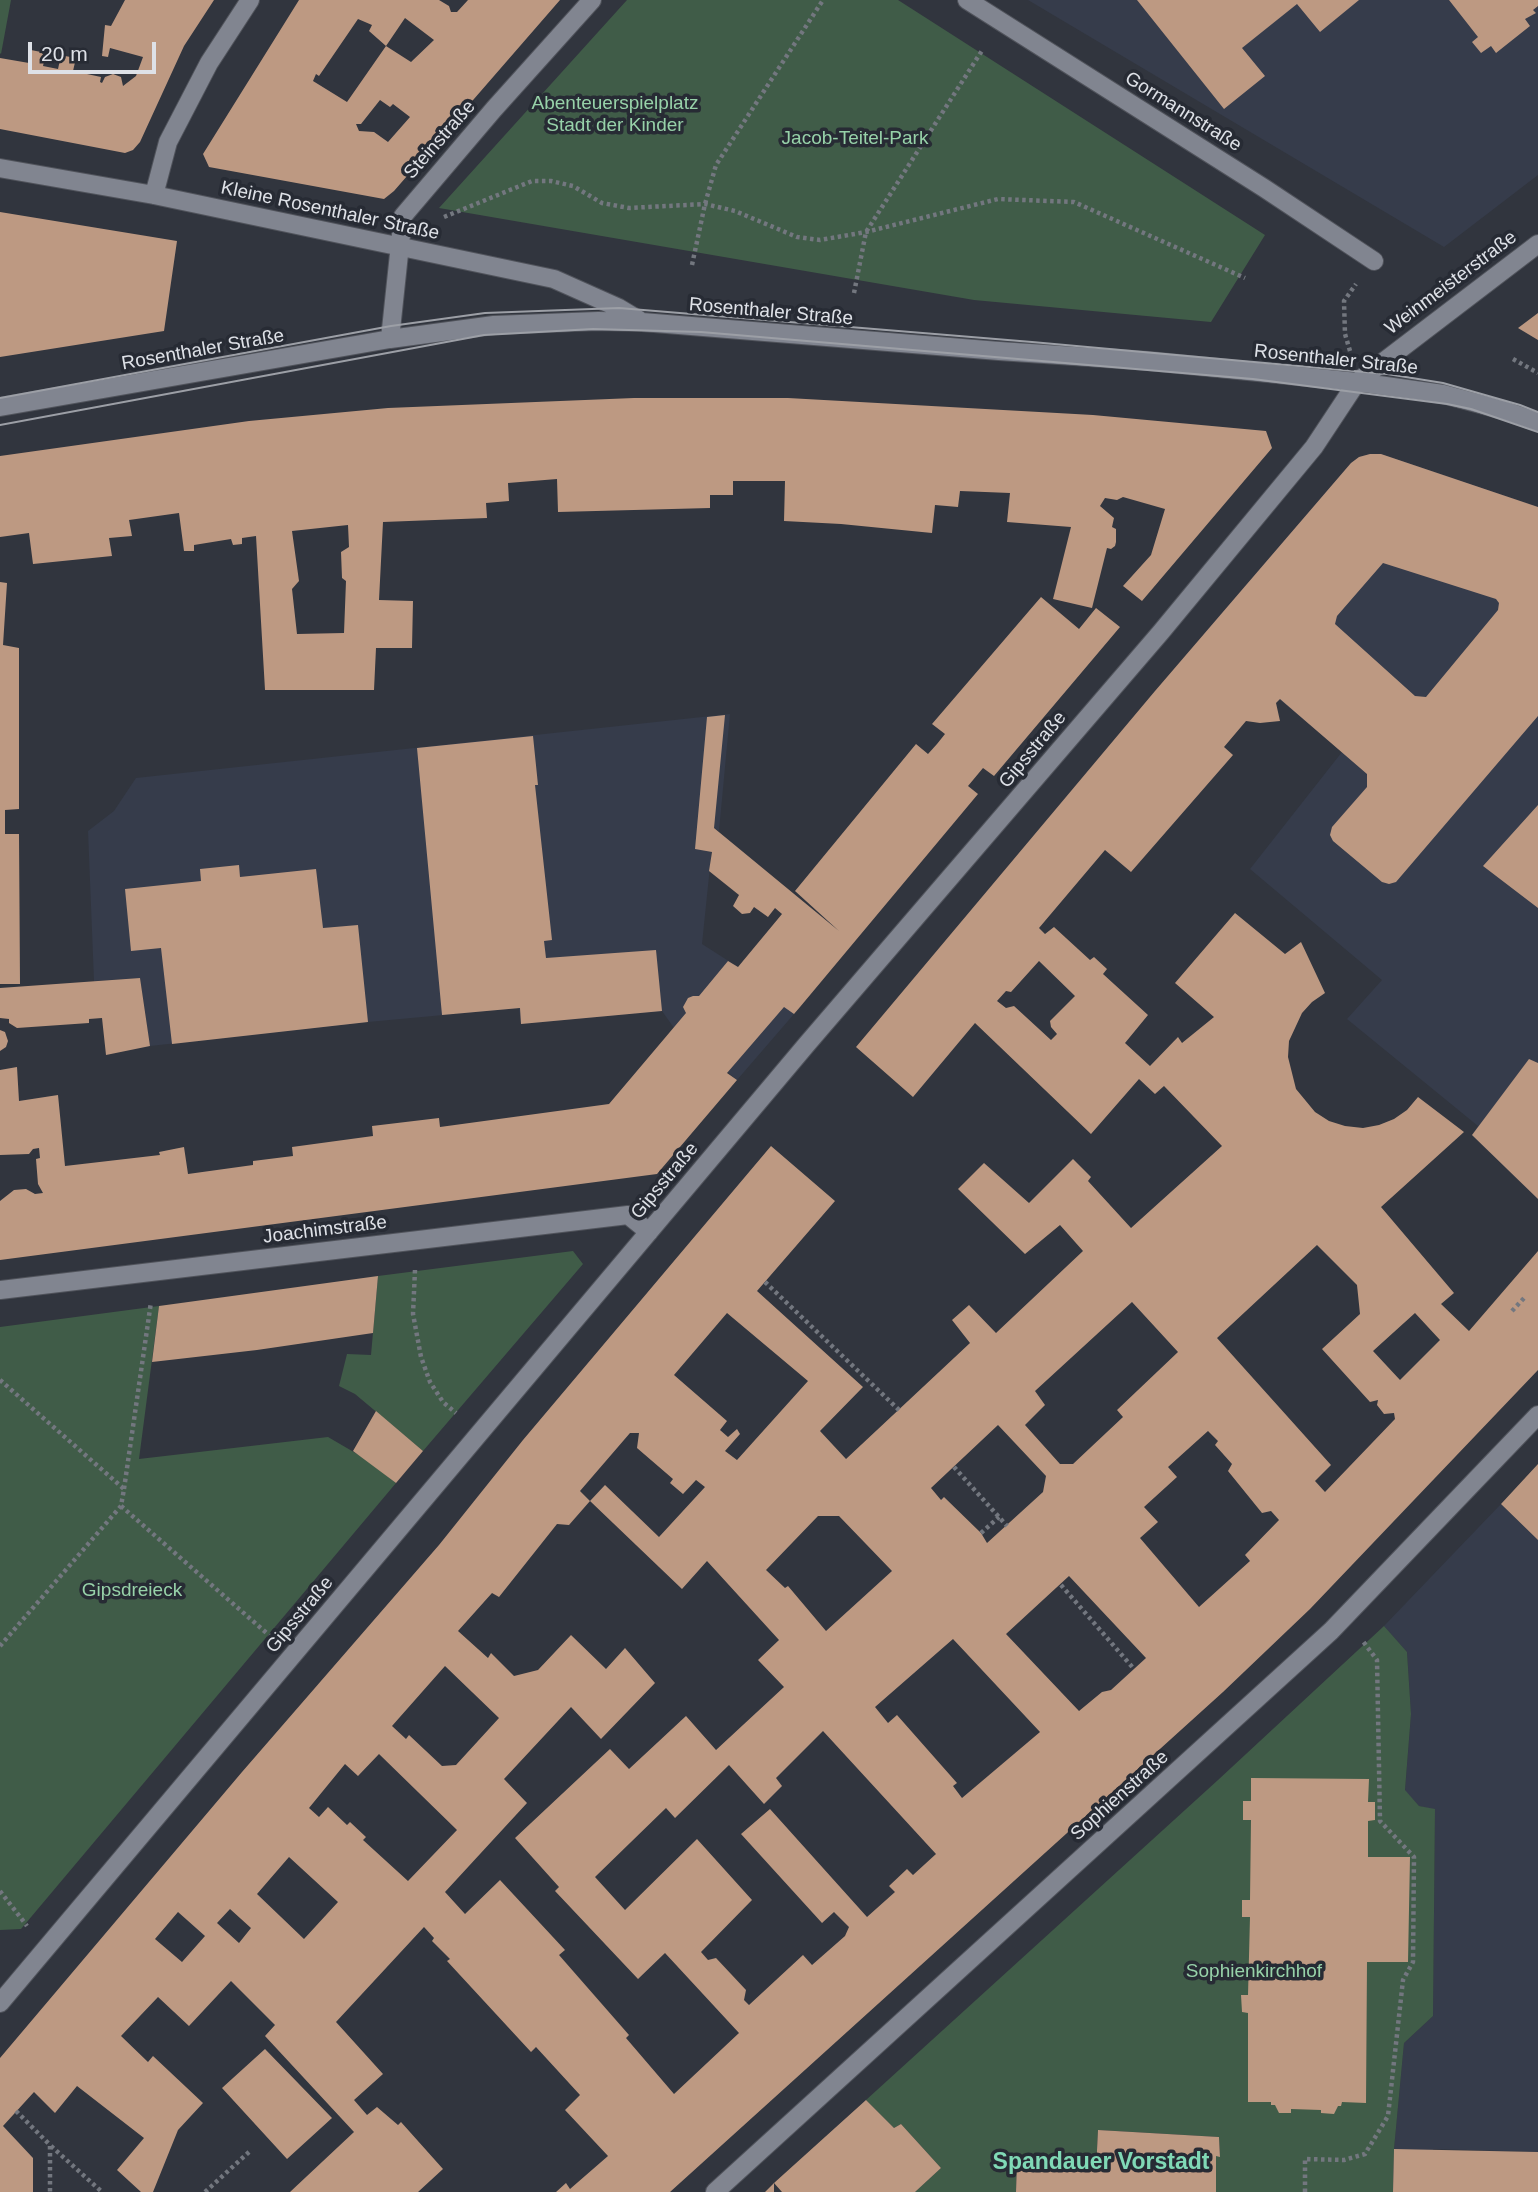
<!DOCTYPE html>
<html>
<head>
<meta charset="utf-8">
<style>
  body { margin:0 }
  #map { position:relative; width:1538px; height:2192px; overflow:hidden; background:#31353e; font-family:Arial,sans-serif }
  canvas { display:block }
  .scale { position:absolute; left:28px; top:42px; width:128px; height:32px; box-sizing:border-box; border:4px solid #dee1e7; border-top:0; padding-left:9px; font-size:21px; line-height:24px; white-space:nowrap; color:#dee1e7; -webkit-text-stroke:5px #272b34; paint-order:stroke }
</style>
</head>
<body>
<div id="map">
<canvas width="1538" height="2192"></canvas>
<div class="scale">20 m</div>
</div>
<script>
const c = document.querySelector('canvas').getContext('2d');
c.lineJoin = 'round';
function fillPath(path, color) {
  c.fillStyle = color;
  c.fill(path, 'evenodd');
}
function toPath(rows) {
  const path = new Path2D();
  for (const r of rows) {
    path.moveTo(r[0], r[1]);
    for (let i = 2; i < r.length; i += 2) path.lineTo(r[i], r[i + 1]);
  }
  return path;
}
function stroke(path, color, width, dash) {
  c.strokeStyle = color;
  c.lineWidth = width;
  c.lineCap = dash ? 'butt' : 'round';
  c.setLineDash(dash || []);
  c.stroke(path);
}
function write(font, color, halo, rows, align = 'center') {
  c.font = font + ' Arial,sans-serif';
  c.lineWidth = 7;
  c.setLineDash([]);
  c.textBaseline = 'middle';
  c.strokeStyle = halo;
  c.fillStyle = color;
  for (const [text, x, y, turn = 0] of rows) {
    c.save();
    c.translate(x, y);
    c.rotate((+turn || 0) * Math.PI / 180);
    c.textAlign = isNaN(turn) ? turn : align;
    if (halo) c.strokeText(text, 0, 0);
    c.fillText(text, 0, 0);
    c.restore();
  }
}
fillPath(toPath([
  [1028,0,1538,0,1538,175,1444,247],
  [1370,454,1381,454,1538,507,1538,1199,1472,1135,1478,1126,1347,1019,1382,980,1250,869,1342,752,1203,635,1351,463,1359,457],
  [730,714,719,831,714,828,702,944,738,967,794,1014,737,1080,674,1028,662,1011,521,1024,519,1008,368,1022,150,1046,140,978,94,981,88,831,114,811,136,778],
  [1501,1504,1538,1540,1538,2152,1433,2149,1434,2192,1393,2192,1394,2149,1404,2043,1433,2016,1435,1810,1419,1806,1405,1791,1411,1714,1407,1652,1384,1626]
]), '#363c4b');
fillPath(toPath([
  [0,0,11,0,1,54,0,53],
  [627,0,898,0,1265,235,1211,322,974,300,439,208],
  [573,1251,583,1264,423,1451,355,1394,339,1386,347,1354,371,1355,378,1276],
  [159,1306,139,1459,328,1437,364,1458,396,1483,21,1929,0,1930,0,1327],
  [1384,1626,1407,1652,1411,1714,1405,1790,1419,1806,1435,1809,1433,2016,1404,2043,1394,2149,1393,2192,1216,2192,1216,2156,1220,2156,1219,2137,1098,2130,1096,2170,1017,2161,1016,2192,915,2192,941,2168,901,2124,894,2128,866,2100,1218,1780]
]), '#405c48');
fillPath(toPath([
  [125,0,214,0,184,46,140,142,133,150,125,153,0,129,0,58,29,63,31,50,41,52,45,57,43,66,58,69,60,60,65,56,76,58,73,71,101,77,100,82,102,83,105,77,113,74,121,77,123,86,136,76,143,57,110,48,108,57,102,56,105,25,111,26],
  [299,0,439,0,449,6,451,12,457,12,468,0,560,0,394,191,384,199,209,167,203,154],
  [405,18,434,40,411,62,386,46,347,102,313,81,316,74,319,76,358,19,372,25,369,31,386,46],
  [380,100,390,107,393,104,410,117,388,142,374,132,359,131,356,124,361,124],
  [1137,0,1359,0,1320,32,1297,4,1242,48,1265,76,1224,109],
  [1449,0,1538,0,1538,6,1533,10,1536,13,1525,19,1530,26,1496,53,1491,46,1481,53,1472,42,1478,37],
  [0,212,177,241,164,331,0,357],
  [1538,313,1538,340,1518,328],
  [634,398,788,398,1093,415,1266,431,1272,448,1142,601,1123,586,1151,555,1165,509,1123,497,1117,500,1105,498,1100,506,1114,518,1112,527,1116,529,1116,542,1115,546,1111,549,1107,548,1092,608,1053,599,1071,527,1007,522,1010,493,960,491,958,507,935,505,932,533,841,524,784,521,785,481,733,481,733,495,710,495,710,508,558,512,557,479,508,483,509,501,486,503,487,518,383,522,379,600,413,601,412,648,376,648,374,690,265,690,256,536,242,538,242,544,233,545,231,539,194,545,194,551,184,551,179,513,129,520,132,536,109,538,112,556,33,564,29,533,0,537,0,456,249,421,388,408],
  [348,525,349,547,341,552,342,578,346,581,344,633,297,634,292,589,299,581,292,531],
  [1370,454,1381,454,1538,507,1538,716,1396,882,1389,884,1382,882,1333,841,1330,835,1332,827,1367,787,1367,774,1280,699,1276,703,1280,721,1260,723,1246,721,1224,747,1233,755,1131,872,1105,850,1039,928,1045,934,1054,927,1090,960,1094,957,1107,969,1103,974,1148,1015,1125,1043,1150,1066,1178,1037,1182,1043,1214,1017,1175,983,1235,913,1285,954,1301,942,1325,993,1312,1002,1302,1013,1289,1041,1288,1057,1296,1089,1315,1112,1329,1121,1345,1126,1363,1128,1379,1125,1394,1119,1407,1110,1418,1097,1464,1132,1381,1207,1454,1293,1441,1304,1469,1331,1538,1251,1538,1370,1310,1609,1223,1692,670,2192,556,2192,566,2183,570,2189,608,2156,565,2110,580,2095,536,2047,531,2052,447,1961,450,1959,432,1941,434,1938,424,1927,336,2022,383,2074,354,2100,367,2115,377,2107,398,2125,401,2122,443,2169,418,2192,290,2192,354,2132,265,2036,275,2025,231,1981,189,2026,158,1997,121,2036,148,2062,153,2056,203,2103,178,2130,153,2192,141,2192,117,2170,144,2138,77,2086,55,2113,34,2092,3,2126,33,2158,33,2192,0,2192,0,2058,242,1772,439,1545,523,1440,771,1146,835,1201,757,1291,863,1387,820,1431,846,1459,970,1343,952,1320,969,1305,996,1333,1083,1251,1060,1225,1025,1254,958,1189,984,1163,1029,1203,1073,1159,1091,1177,1088,1181,1131,1228,1222,1146,1164,1086,1155,1094,1139,1079,1091,1134,975,1023,913,1097,856,1047,1155,691,1351,463,1359,457],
  [1383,563,1496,599,1499,603,1498,610,1426,697,1415,696,1335,624,1337,616],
  [1039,961,1075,996,1050,1021,1051,1027,1057,1034,1051,1040,1014,1006,1006,1008,997,1001,1006,991,1011,992],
  [1317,1245,1357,1285,1360,1314,1322,1349,1370,1402,1378,1400,1377,1405,1384,1414,1394,1413,1395,1419,1325,1492,1315,1481,1331,1465,1217,1338],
  [1132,1302,1178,1352,1117,1410,1123,1417,1073,1464,1060,1464,1025,1425,1045,1405,1035,1391],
  [727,1313,808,1381,737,1460,725,1451,740,1434,737,1429,728,1437,720,1430,727,1421,674,1375],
  [1415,1313,1440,1340,1400,1380,1373,1351],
  [998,1425,1046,1476,1043,1492,987,1543,981,1533,944,1497,941,1500,931,1488],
  [1208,1431,1218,1441,1215,1445,1232,1464,1228,1471,1262,1513,1271,1511,1279,1520,1245,1555,1250,1561,1199,1607,1140,1538,1158,1522,1144,1507,1177,1477,1168,1467],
  [630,1433,639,1433,637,1448,673,1479,670,1483,683,1494,696,1480,705,1487,659,1537,605,1485,590,1501,682,1589,707,1561,779,1640,758,1660,784,1687,716,1750,686,1716,629,1769,610,1749,515,1838,559,1887,555,1891,638,1979,665,1953,739,2033,674,2094,626,2038,629,2035,559,1955,565,1950,500,1880,465,1914,445,1892,527,1803,504,1779,571,1707,601,1739,655,1683,625,1648,606,1669,571,1635,538,1670,514,1676,491,1653,488,1658,458,1631,492,1593,499,1597,557,1524,569,1525,590,1501,580,1491],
  [818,1516,839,1516,892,1571,826,1631,788,1586,785,1588,766,1570],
  [1069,1576,1146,1658,1111,1690,1102,1692,1079,1711,1006,1634],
  [953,1639,1040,1732,962,1798,953,1786,957,1783,897,1715,888,1723,875,1707],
  [445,1666,499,1718,456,1765,442,1766,409,1735,406,1739,392,1726],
  [823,1731,936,1854,913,1875,907,1869,889,1886,895,1892,867,1917,770,1809,741,1834,822,1923,834,1912,849,1927,845,1936,812,1965,803,1955,749,2005,744,2000,746,1990,716,1958,708,1960,701,1952,752,1900,697,1839,625,1910,595,1877,666,1808,675,1818,729,1765,764,1804,782,1786,776,1778],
  [379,1754,457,1830,408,1881,363,1840,366,1837,350,1822,347,1825,328,1807,319,1817,309,1808,345,1764,358,1776],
  [289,1857,338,1902,304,1939,257,1894],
  [230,1909,251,1928,239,1943,217,1923],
  [178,1912,205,1936,182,1962,155,1939],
  [0,582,7,583,3,645,19,648,19,809,5,810,5,834,19,834,20,984,0,984],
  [1041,597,1079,629,1096,608,1120,627,994,776,983,768,968,786,978,794,800,1007,794,1014,784,1007,727,1073,737,1080,657,1174,0,1260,0,1201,14,1190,26,1189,35,1194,43,1193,38,1184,36,1159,40,1158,39,1148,33,1149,29,1154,0,1155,0,1070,17,1067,19,1101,58,1095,65,1166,160,1155,159,1152,184,1147,188,1174,253,1165,253,1161,293,1156,292,1147,373,1136,372,1126,439,1118,440,1127,609,1104,686,1013,683,1007,688,998,693,996,699,996,728,961,738,967,782,914,775,908,768,917,754,907,750,913,742,914,733,906,739,895,709,871,712,852,695,849,707,717,725,715,714,828,839,931,795,891,916,744,928,754,937,744,945,734,932,724],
  [533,736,538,785,535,785,552,940,544,941,546,958,656,950,662,1011,521,1024,520,1008,442,1015,417,748],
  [1538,805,1538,908,1483,866],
  [239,865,240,877,316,869,323,928,358,925,368,1022,172,1044,161,948,131,951,125,889,201,881,200,869],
  [140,978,150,1046,106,1055,102,1018,89,1019,89,1023,17,1028,9,1023,9,1019,0,1018,0,988],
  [0,1030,5,1032,8,1041,6,1047,0,1051],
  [1529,1059,1538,1063,1538,1199,1472,1135],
  [378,1276,373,1333,257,1350,152,1362,159,1306],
  [376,1411,423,1451,396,1483,353,1451],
  [1538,1464,1538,1540,1501,1504],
  [1251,1778,1369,1779,1368,1802,1375,1802,1375,1820,1368,1821,1368,1857,1410,1857,1408,1962,1367,1962,1366,2103,1342,2102,1341,2106,1338,2106,1334,2114,1321,2113,1321,2110,1291,2109,1291,2113,1279,2113,1275,2105,1271,2105,1271,2102,1248,2102,1248,2013,1242,2012,1241,1995,1248,1995,1250,1917,1242,1917,1242,1900,1250,1900,1251,1820,1243,1820,1243,1801,1251,1801],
  [265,2049,332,2118,287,2159,222,2088],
  [866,2100,894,2128,901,2124,941,2168,915,2192,782,2192,774,2183,774,2192,765,2192,774,2183],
  [1098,2130,1219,2137,1220,2157,1216,2156,1216,2192,1016,2192,1017,2161,1096,2170],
  [1394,2149,1538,2152,1538,2192,1393,2192]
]), '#bd9982');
const minor = toPath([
  [967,0,1264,188,1374,261],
  [0,168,154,195,554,279,619,308,639,320],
  [154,195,168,142,209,63,250,0],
  [390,339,403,216,494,109,592,0],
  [0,407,390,339,494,325,598,321,642,322,999,351,1149,361,1357,382,1443,394,1503,410,1538,422],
  [0,1290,628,1215,649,1232],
  [0,2003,807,1044,1161,632,1314,447,1357,382,1538,244],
  [715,2192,1331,1631,1538,1415]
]);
stroke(minor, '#50535b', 20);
stroke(toPath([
  [444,217,532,181,551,181,573,186,602,203,629,208,705,204,735,211,797,237,820,240,866,232,998,199,1074,202,1245,278],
  [692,265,705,204,716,165,823,0],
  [854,293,866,232,983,49],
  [1350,351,1345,334,1344,301,1356,284],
  [1513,359,1538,373],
  [415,1270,413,1314,421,1357,430,1382,443,1402,456,1413],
  [765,1282,899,1410],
  [1512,1311,1525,1297],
  [0,1380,124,1489,121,1506,0,1646],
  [954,1467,1007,1526],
  [124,1489,151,1302],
  [121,1506,270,1636],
  [981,1533,999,1517],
  [1061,1585,1134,1669],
  [0,1891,27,1926],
  [16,2111,50,2145,50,2192],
  [51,2146,102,2192],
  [205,2192,249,2152],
  [1305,2192,1305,2159,1344,2160,1365,2154,1388,2116,1403,1980,1413,1962,1414,1857,1380,1821,1377,1660,1362,1640]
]), '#73777f', 4.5, [3.5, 3.5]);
stroke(minor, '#818590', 18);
stroke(toPath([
  [0,398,391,326,485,313,619,308,1032,342,1387,374,1443,383,1520,405,1538,412],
  [0,425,484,335,593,329,701,332,1253,379,1447,404,1471,409,1538,432]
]), '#9c9fa6', 2);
write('19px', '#97d2a9', '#272b34', [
  ["Abenteuerspielplatz",615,104],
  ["Stadt der Kinder",615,126],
  ["Jacob-Teitel-Park",855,139],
  ["Gipsdreieck",132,1591],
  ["Sophienkirchhof",1254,1972]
]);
write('19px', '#dee1e7', '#272b34', [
  ["Gormannstraße",1183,112,32],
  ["Steinstraße",440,140,-49],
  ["Kleine Rosenthaler Straße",330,211,12],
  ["Weinmeisterstraße",1451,283,-37],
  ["Rosenthaler Straße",771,312,5],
  ["Rosenthaler Straße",203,350,-10],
  ["Rosenthaler Straße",1336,360,6],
  ["Gipsstraße",1033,750,-50],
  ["Gipsstraße",665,1181,-50],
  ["Joachimstraße",325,1230,-7],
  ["Gipsstraße",300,1615,-50],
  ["Sophienstraße",1120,1796,-42]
]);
write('bold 23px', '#80d9b6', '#272b34', [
  ["Spandauer Vorstadt",1101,2163]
]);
</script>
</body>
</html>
